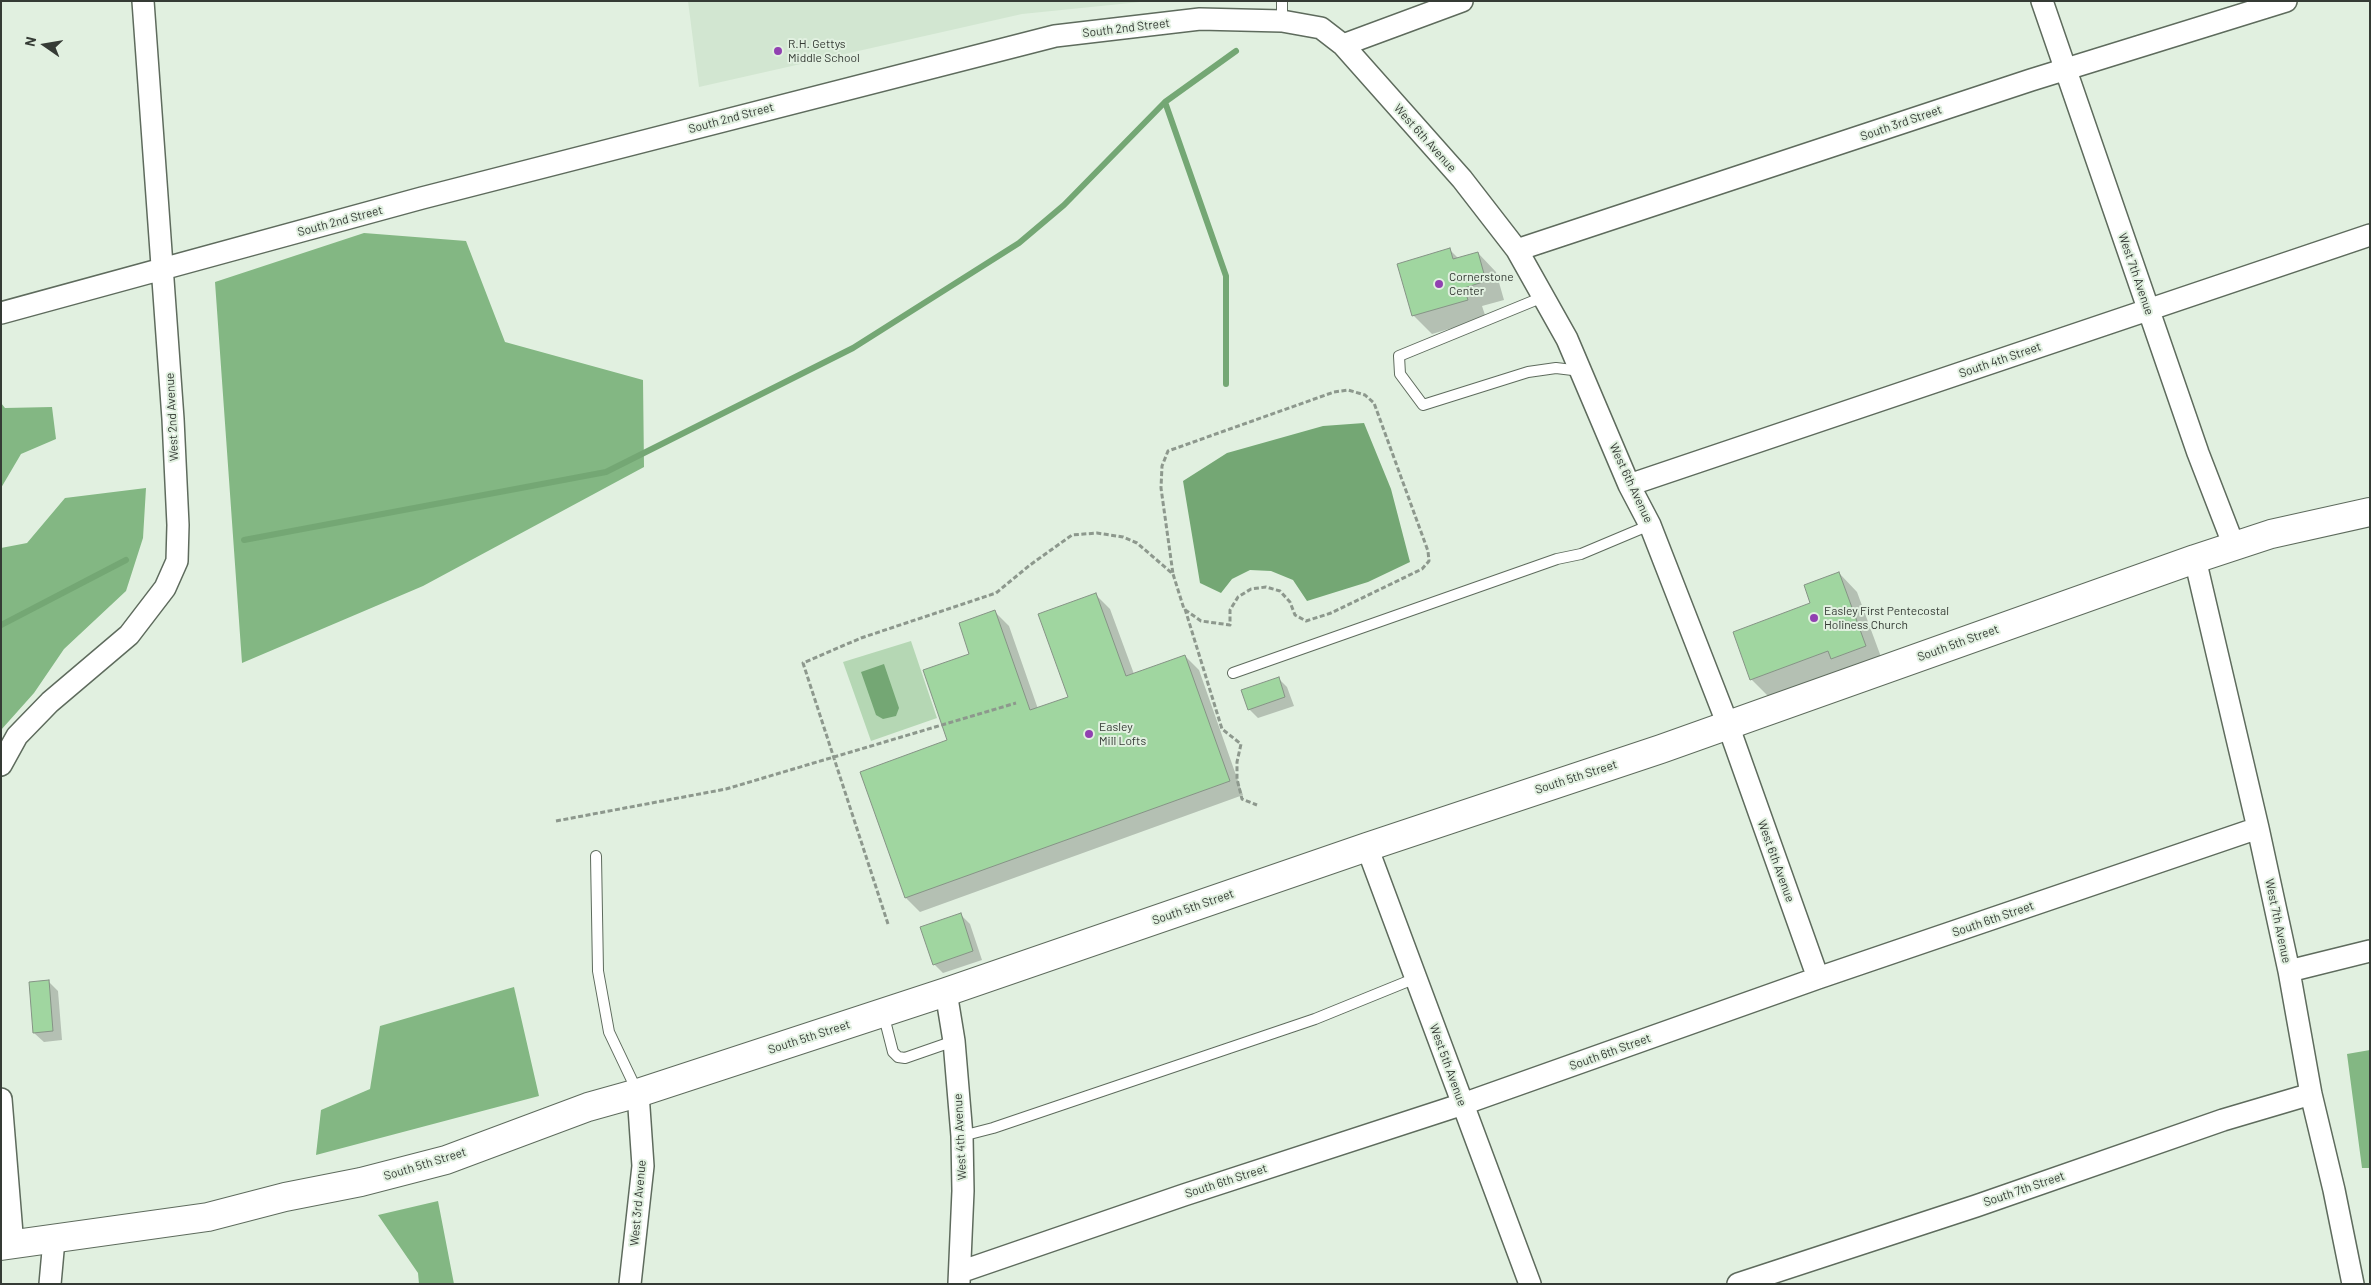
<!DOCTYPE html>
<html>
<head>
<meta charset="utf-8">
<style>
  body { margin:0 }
  #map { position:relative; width:2371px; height:1285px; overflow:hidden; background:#e1f0e0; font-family:Barlow,sans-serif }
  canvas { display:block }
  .frame { position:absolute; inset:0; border:2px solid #353b35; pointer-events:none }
  .north { position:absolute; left:20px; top:20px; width:50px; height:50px; -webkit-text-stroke:4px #e1f0e0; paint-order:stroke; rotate:283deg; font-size:14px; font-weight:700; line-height:20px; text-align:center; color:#353b35 }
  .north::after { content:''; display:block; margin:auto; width:18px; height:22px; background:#353b35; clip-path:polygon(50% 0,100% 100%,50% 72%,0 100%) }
</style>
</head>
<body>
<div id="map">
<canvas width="2371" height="1285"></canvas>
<div class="frame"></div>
<div class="north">N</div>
</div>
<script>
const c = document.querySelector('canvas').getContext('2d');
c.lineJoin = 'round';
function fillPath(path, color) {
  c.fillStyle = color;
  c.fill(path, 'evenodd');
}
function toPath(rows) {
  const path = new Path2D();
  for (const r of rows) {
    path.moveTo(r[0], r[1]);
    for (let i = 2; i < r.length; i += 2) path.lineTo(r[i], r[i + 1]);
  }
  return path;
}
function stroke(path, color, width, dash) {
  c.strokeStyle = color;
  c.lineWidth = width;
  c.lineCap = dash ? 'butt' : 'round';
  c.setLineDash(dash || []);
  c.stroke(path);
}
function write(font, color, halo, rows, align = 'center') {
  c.font = font + ' Barlow,sans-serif';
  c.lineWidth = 4;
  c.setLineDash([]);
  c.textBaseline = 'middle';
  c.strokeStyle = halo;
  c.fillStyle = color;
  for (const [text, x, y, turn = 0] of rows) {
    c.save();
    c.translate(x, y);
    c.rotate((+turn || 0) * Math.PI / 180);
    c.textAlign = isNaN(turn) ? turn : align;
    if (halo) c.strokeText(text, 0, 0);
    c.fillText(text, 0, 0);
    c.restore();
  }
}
fillPath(toPath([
  [688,1,1150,1,1022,14,699,87]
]), '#d2e6d1');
fillPath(toPath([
  [911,641,937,718,871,741,843,662]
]), '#b5d7b4');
fillPath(toPath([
  [364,233,466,241,505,342,643,380,644,467,423,586,242,663,215,282],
  [1,403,5,408,52,407,56,439,21,454,1,488],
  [146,488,143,538,126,591,64,649,34,693,1,730,1,548,27,543,65,498],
  [514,987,539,1096,316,1155,321,1110,370,1089,380,1026],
  [2370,1050,2370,1168,2362,1168,2347,1054],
  [438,1201,454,1284,419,1284,418,1273,378,1215]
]), '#83b783');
fillPath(toPath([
  [1364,423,1391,489,1410,562,1368,582,1307,601,1293,580,1271,571,1250,570,1232,579,1221,593,1200,583,1183,481,1227,453,1323,426],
  [884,664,899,708,896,716,883,719,876,715,861,672]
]), '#74a774');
fillPath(toPath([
  [1450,250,1459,259,1478,253,1496,272,1504,300,1482,306,1486,318,1432,334,1413,315],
  [1839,573,1857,592,1884,665,1770,698,1751,679],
  [1096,595,1110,609,1134,674,1185,656,1199,670,1243,795,920,912,906,898,862,772,948,741,971,655,995,612,1009,626,1038,709,1069,698],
  [1278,678,1287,687,1294,706,1258,718,1249,709],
  [961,915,970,924,982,960,943,973,934,964],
  [48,981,58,991,62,1040,44,1042,34,1033]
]), '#0003');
stroke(toPath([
  [1165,102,1226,276,1226,384],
  [244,540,606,472,853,348,1019,243,1064,205,1165,102,1236,51],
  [1,625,126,560]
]), '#74a774', 6);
const building = toPath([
  [1450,248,1453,259,1478,252,1486,281,1464,288,1468,300,1412,316,1397,264,1450,248],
  [1839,572,1866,646,1831,659,1828,651,1750,680,1733,632,1810,603,1804,585,1839,572],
  [1096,593,1126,676,1185,655,1230,781,905,898,860,772,947,740,923,670,969,654,959,623,995,610,1030,710,1068,697,1038,614,1096,593],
  [1279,677,1285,697,1248,710,1241,690,1279,677],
  [961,913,973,951,933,965,920,927,961,913],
  [49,980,53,1031,33,1033,29,982,49,980]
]);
fillPath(building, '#a0d6a0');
stroke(building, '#859385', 1);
const lane = toPath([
  [1282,1,1282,21],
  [1543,297,1399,356,1400,374,1423,405,1528,372,1556,368,1581,371],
  [1233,673,1557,559,1581,554,1650,525],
  [596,856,598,971,609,1032,638,1093],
  [883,1013,893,1052,898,1057,905,1058,954,1041],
  [962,1136,993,1128,1315,1019,1416,978]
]);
const street = toPath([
  [2042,1,2198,453,2234,546],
  [1343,45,1462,179,1517,250,1567,339,1629,485,1650,525,1728,725,1818,978],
  [1517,250,2031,80,2286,1],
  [1,313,422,198,1055,36,1200,19,1282,21,1321,28,1343,45,1462,1],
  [1629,485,2370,235],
  [2195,559,2258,828,2289,971,2311,1094,2334,1190,2353,1284],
  [1,765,17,736,50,702,129,635,165,588,177,561,178,525,173,419,143,1],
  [1367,847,1530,1284],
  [2289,971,2370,951],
  [946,992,954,1041,962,1136,963,1191,959,1283],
  [1,1099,13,1246],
  [960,1272,1184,1195,1463,1104,1818,978,2258,828],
  [50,1284,54,1240],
  [630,1284,643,1166,638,1093],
  [1738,1284,1976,1206,2223,1120,2311,1094]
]);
const secondary = toPath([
  [1,1246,208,1217,285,1197,361,1182,446,1160,588,1107,638,1093,946,992,1367,847,1661,749,2195,559,2271,534,2370,512]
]);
stroke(lane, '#5e6b5d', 12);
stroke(street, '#5e6b5d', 24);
stroke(secondary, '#5e6b5d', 30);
stroke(toPath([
  [1185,609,1222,729,1241,744,1237,762,1237,779,1242,799,1257,805],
  [556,821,726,789,1016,703],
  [888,924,803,663,861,638,996,593,1030,565,1072,535,1097,533,1123,537,1137,543,1173,574,1184,609,1201,621,1230,625,1230,610,1238,597,1251,589,1266,587,1280,591,1290,602,1295,615,1306,621,1331,613,1422,569,1429,561,1428,551,1374,403,1365,395,1348,390,1334,392,1168,451,1162,466,1161,488,1173,574]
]), '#8d988d', 3, [5, 2.5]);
stroke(lane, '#fff', 10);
stroke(street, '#fff', 21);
stroke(secondary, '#fff', 28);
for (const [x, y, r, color] of [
  [778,51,5,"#9141b1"],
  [1439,284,5,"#9141b1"],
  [1814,618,5,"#9141b1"],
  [1089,734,5,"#9141b1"]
]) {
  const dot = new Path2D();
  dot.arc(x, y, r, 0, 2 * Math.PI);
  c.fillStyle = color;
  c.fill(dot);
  stroke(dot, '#e1f0e0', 2);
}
write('12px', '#353b35', '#e1f0e0', [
  ["South 2nd Street",1126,28,-7],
  ["South 2nd Street",731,118,-15],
  ["South 3rd Street",1901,123,-19],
  ["West 6th Avenue",1425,138,48],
  ["South 2nd Street",340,221,-15],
  ["West 7th Avenue",2136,274,71],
  ["South 4th Street",2000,360,-19],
  ["West 2nd Avenue",172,417,-93],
  ["West 6th Avenue",1631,483,65],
  ["South 5th Street",1958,643,-20],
  ["South 5th Street",1576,777,-18],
  ["West 6th Avenue",1776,861,70],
  ["South 5th Street",1193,907,-19],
  ["South 6th Street",1993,919,-19],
  ["West 7th Avenue",2278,921,78],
  ["South 5th Street",809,1037,-18],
  ["South 6th Street",1610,1052,-20],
  ["West 5th Avenue",1448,1065,70],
  ["West 4th Avenue",960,1137,-93],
  ["South 5th Street",425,1164,-17],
  ["South 6th Street",1226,1181,-18],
  ["South 7th Street",2024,1189,-19],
  ["West 3rd Avenue",638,1203,-85]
]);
write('12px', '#353b35', '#e1f0e0', [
  ["R.H. Gettys",788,44],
  ["Middle School",788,58],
  ["Cornerstone",1449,277],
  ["Center",1449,291],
  ["Easley First Pentecostal",1824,611],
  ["Holiness Church",1824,625],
  ["Easley",1099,727],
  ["Mill Lofts",1099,741]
], 'left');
</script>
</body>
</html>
